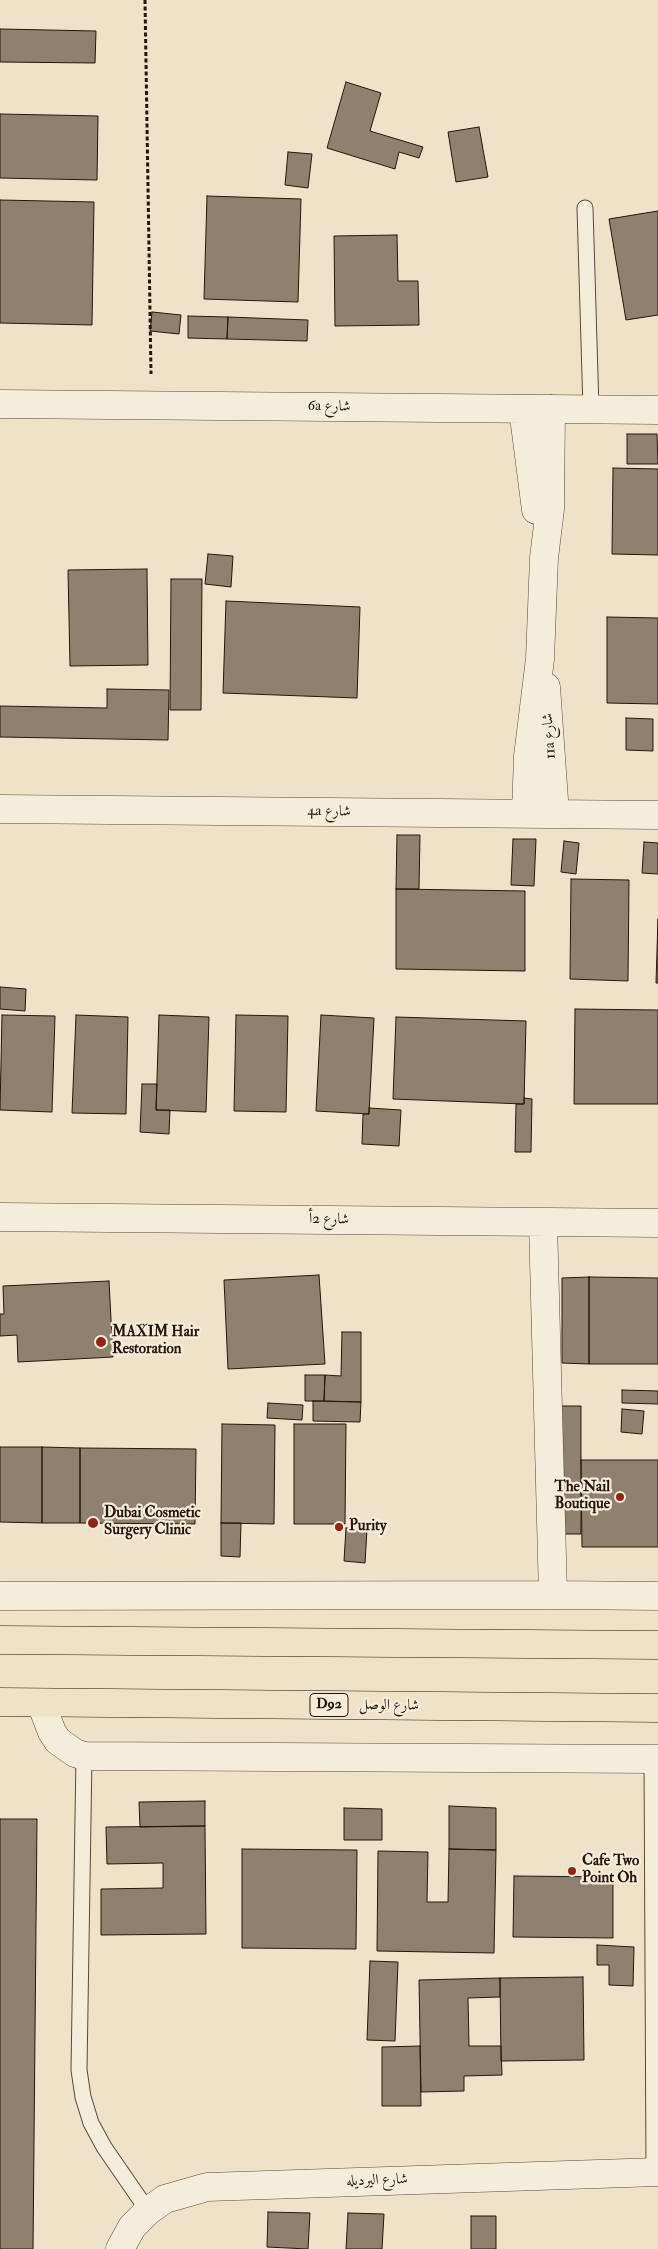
<!DOCTYPE html>
<html>
<head>
<meta charset="utf-8">
<style>
  body { margin:0 }
  canvas { display:block; background:#eee3c8 }
</style>
</head>
<body>
<canvas width="658" height="2249"></canvas>
<script>
const c = document.querySelector('canvas').getContext('2d');
c.lineJoin = 'round';
function fillPath(path, color) {
  c.fillStyle = color;
  c.fill(path, 'evenodd');
}
function toPath(rows) {
  const path = new Path2D();
  for (const r of rows) {
    path.moveTo(r[0], r[1]);
    for (let i = 2; i < r.length; i += 2) path.lineTo(r[i], r[i + 1]);
  }
  return path;
}
function stroke(path, color, width, dash) {
  c.strokeStyle = color;
  c.lineWidth = width;
  c.lineCap = dash ? 'butt' : 'round';
  c.setLineDash(dash || []);
  c.stroke(path);
}
function write(font, color, halo, rows, align = 'center') {
  c.font = font + ' "IM FELL Double Pica",Amiri,serif';
  c.lineWidth = 4.5;
  c.setLineDash([]);
  c.textBaseline = 'middle';
  c.strokeStyle = halo;
  c.fillStyle = color;
  for (const [text, x, y, turn = 0] of rows) {
    c.save();
    c.translate(x, y);
    c.rotate((+turn || 0) * Math.PI / 180);
    c.textAlign = isNaN(turn) ? turn : align;
    if (halo) c.strokeText(text, 0, 0);
    c.fillText(text, 0, 0);
    c.restore();
  }
}
const building = toPath([
  [0,29,96,31,95,63,0,62,0,29],
  [346,82,381,93,370,131,423,147,419,158,399,152,395,169,327,148,346,82],
  [0,114,98,116,97,180,0,178,0,114],
  [479,127,488,177,456,182,448,132,479,127],
  [288,152,312,154,308,188,285,185,288,152],
  [207,196,301,199,298,302,204,299,207,196],
  [0,200,94,202,92,325,0,323,0,200],
  [658,211,658,315,626,320,609,219,658,211],
  [397,235,398,281,418,281,419,325,335,326,334,236,397,235],
  [152,312,181,315,179,334,150,331,152,312],
  [188,316,228,317,227,339,188,338,188,316],
  [228,317,308,320,307,341,227,339,228,317],
  [627,434,657,434,658,464,627,464,627,434],
  [613,468,658,469,658,555,612,554,613,468],
  [208,554,233,556,231,587,205,584,208,554],
  [147,569,148,665,70,666,68,570,147,569],
  [171,579,202,579,201,710,170,710,171,579],
  [226,601,360,607,357,698,223,693,226,601],
  [607,617,658,618,658,704,607,703,607,617],
  [107,689,169,690,168,740,0,737,0,706,107,708,107,689],
  [626,718,653,719,653,751,626,750,626,718],
  [397,835,420,835,419,889,396,889,397,835],
  [513,839,536,839,534,886,511,885,513,839],
  [564,841,579,843,576,874,561,872,564,841],
  [644,842,658,843,658,874,642,873,644,842],
  [571,879,629,880,628,981,570,979,571,879],
  [396,889,525,891,525,971,396,969,396,889],
  [658,919,658,983,656,983,658,919],
  [0,987,26,989,25,1011,0,1009,0,987],
  [575,1009,658,1010,658,1104,574,1104,575,1009],
  [2,1015,55,1016,52,1112,0,1110,2,1015],
  [76,1015,128,1017,126,1114,72,1113,76,1015],
  [159,1015,209,1017,206,1112,156,1110,159,1015],
  [236,1015,288,1016,286,1112,234,1111,236,1015],
  [321,1015,374,1018,369,1114,316,1111,321,1015],
  [396,1017,526,1021,524,1104,393,1099,396,1017],
  [142,1084,157,1084,156,1110,170,1110,169,1134,140,1132,142,1084],
  [524,1098,532,1099,531,1152,515,1152,516,1104,524,1104,524,1098],
  [369,1108,401,1110,399,1146,362,1144,363,1114,369,1114,369,1108],
  [319,1275,325,1364,228,1369,224,1280,319,1275],
  [589,1277,658,1278,658,1364,589,1364,589,1277],
  [589,1277,589,1364,562,1363,562,1278,589,1277],
  [109,1281,113,1357,18,1362,17,1335,0,1336,0,1314,4,1314,3,1286,109,1281],
  [342,1332,361,1332,361,1402,324,1401,325,1375,341,1376,342,1332],
  [305,1375,325,1375,324,1401,305,1401,305,1375],
  [622,1390,658,1391,658,1404,622,1403,622,1390],
  [313,1401,361,1402,360,1422,313,1421,313,1401],
  [268,1403,303,1405,302,1420,267,1418,268,1403],
  [554,1406,581,1406,581,1534,555,1534,554,1406],
  [622,1409,644,1411,642,1434,621,1432,622,1409],
  [222,1424,275,1425,274,1524,221,1523,222,1424],
  [294,1424,346,1424,345,1524,294,1524,294,1424],
  [0,1447,42,1447,42,1523,0,1522,0,1447],
  [42,1447,80,1448,80,1523,42,1523,42,1447],
  [80,1448,196,1449,195,1524,80,1523,80,1448],
  [581,1460,658,1460,658,1547,582,1547,581,1460],
  [221,1523,241,1523,240,1557,221,1556,221,1523],
  [346,1528,367,1530,365,1563,344,1561,346,1528],
  [205,1801,205,1826,140,1827,139,1802,205,1801],
  [449,1806,496,1808,496,1850,449,1849,449,1806],
  [344,1808,382,1809,382,1840,344,1840,344,1808],
  [0,1819,37,1819,33,2249,0,2249,0,1819],
  [205,1826,206,1934,101,1935,101,1889,163,1888,163,1863,107,1864,106,1827,205,1826],
  [242,1849,357,1850,356,1949,242,1948,242,1849],
  [449,1849,496,1850,494,1953,377,1951,378,1851,428,1852,427,1902,448,1902,449,1849],
  [514,1876,613,1877,613,1938,513,1937,514,1876],
  [597,1945,634,1947,633,1986,609,1985,609,1965,597,1965,597,1945],
  [370,1961,398,1962,395,2041,367,2040,370,1961],
  [583,1977,584,2060,501,2061,500,1978,583,1977],
  [500,1978,500,1997,468,1998,469,2046,501,2046,502,2075,464,2076,464,2091,421,2092,419,1980,500,1978],
  [420,2046,421,2106,382,2106,382,2047,420,2046],
  [268,2212,310,2213,308,2249,267,2247,268,2212],
  [348,2213,384,2214,382,2249,346,2249,348,2213],
  [471,2216,496,2216,496,2249,471,2249,471,2216]
]);
fillPath(building, '#8e816d');
stroke(building, '#27160b', 1);
const lane = toPath([
  [585,208,591,409],
  [84,1756,79,2070,83,2097,91,2123,104,2147,148,2211],
  [652,1758,654,2172]
]);
const street = toPath([
  [0,404,658,410],
  [523,409,536,510],
  [546,687,555,814],
  [0,809,658,815],
  [526,814,528,756,540,659,544,558,550,509,551,409],
  [0,1217,658,1223],
  [543,1223,553,1595],
  [0,1596,553,1595,658,1596],
  [41,1703,52,1732,58,1741,75,1753,84,1756,658,1759],
  [120,2249,132,2227,148,2211,165,2199,207,2187,658,2172]
]);
const primary = toPath([
  [0,1640,658,1645],
  [0,1702,658,1708]
]);
stroke(lane, '#59493a', 17);
stroke(street, '#59493a', 29);
stroke(primary, '#27160b', 29);
stroke(toPath([
  [145,0,151,374]
]), '#27160b', 3, [4, 2.5]);
stroke(lane, '#f4eddb', 15);
stroke(street, '#f4eddb', 28);
stroke(primary, '#eee3c8', 28);
for (const [x, y, r, color] of [
  [101,1342,6,"#8f2418"],
  [620,1497,5,"#8f2418"],
  [93,1523,6,"#8f2418"],
  [339,1527,5,"#8f2418"],
  [572,1871,5,"#8f2418"]
]) {
  const dot = new Path2D();
  dot.arc(x, y, r, 0, 2 * Math.PI);
  c.fillStyle = color;
  c.fill(dot);
  stroke(dot, '#f4eddb', 2);
}
for (const [x, y, w] of [
  [329,1705,38]
]) {
  const box = new Path2D();
  box.roundRect(x - w / 2, y - 11.5, w, 23, 4);
  c.fillStyle = '#f4eddb';
  c.fill(box);
  stroke(box, '#27160b', 1);
}
write('bold 14px', '#27160b', null, [
  ["D92",329,1705]
]);
write('15px', '#27160b', '#f4eddb', [
  ["6a شارع",329,407,1],
  ["11a شارع",550,736,-94],
  ["4a شارع",329,812,1],
  ["شارع 2أ",329,1220,1],
  ["شارع الوصل",389,1706,1],
  ["شارع اليرديله",377,2181,-2]
]);
write('bold 15px', '#27160b', '#f4eddb', [
  ["MAXIM Hair",112,1333],
  ["Restoration",112,1350],
  ["The Nail",610,1488,"right"],
  ["Boutique",610,1505,"right"],
  ["Dubai Cosmetic",104,1514],
  ["Surgery Clinic",104,1531],
  ["Purity",349,1527],
  ["Cafe Two",582,1862],
  ["Point Oh",582,1879]
], 'left');
</script>
</body>
</html>
